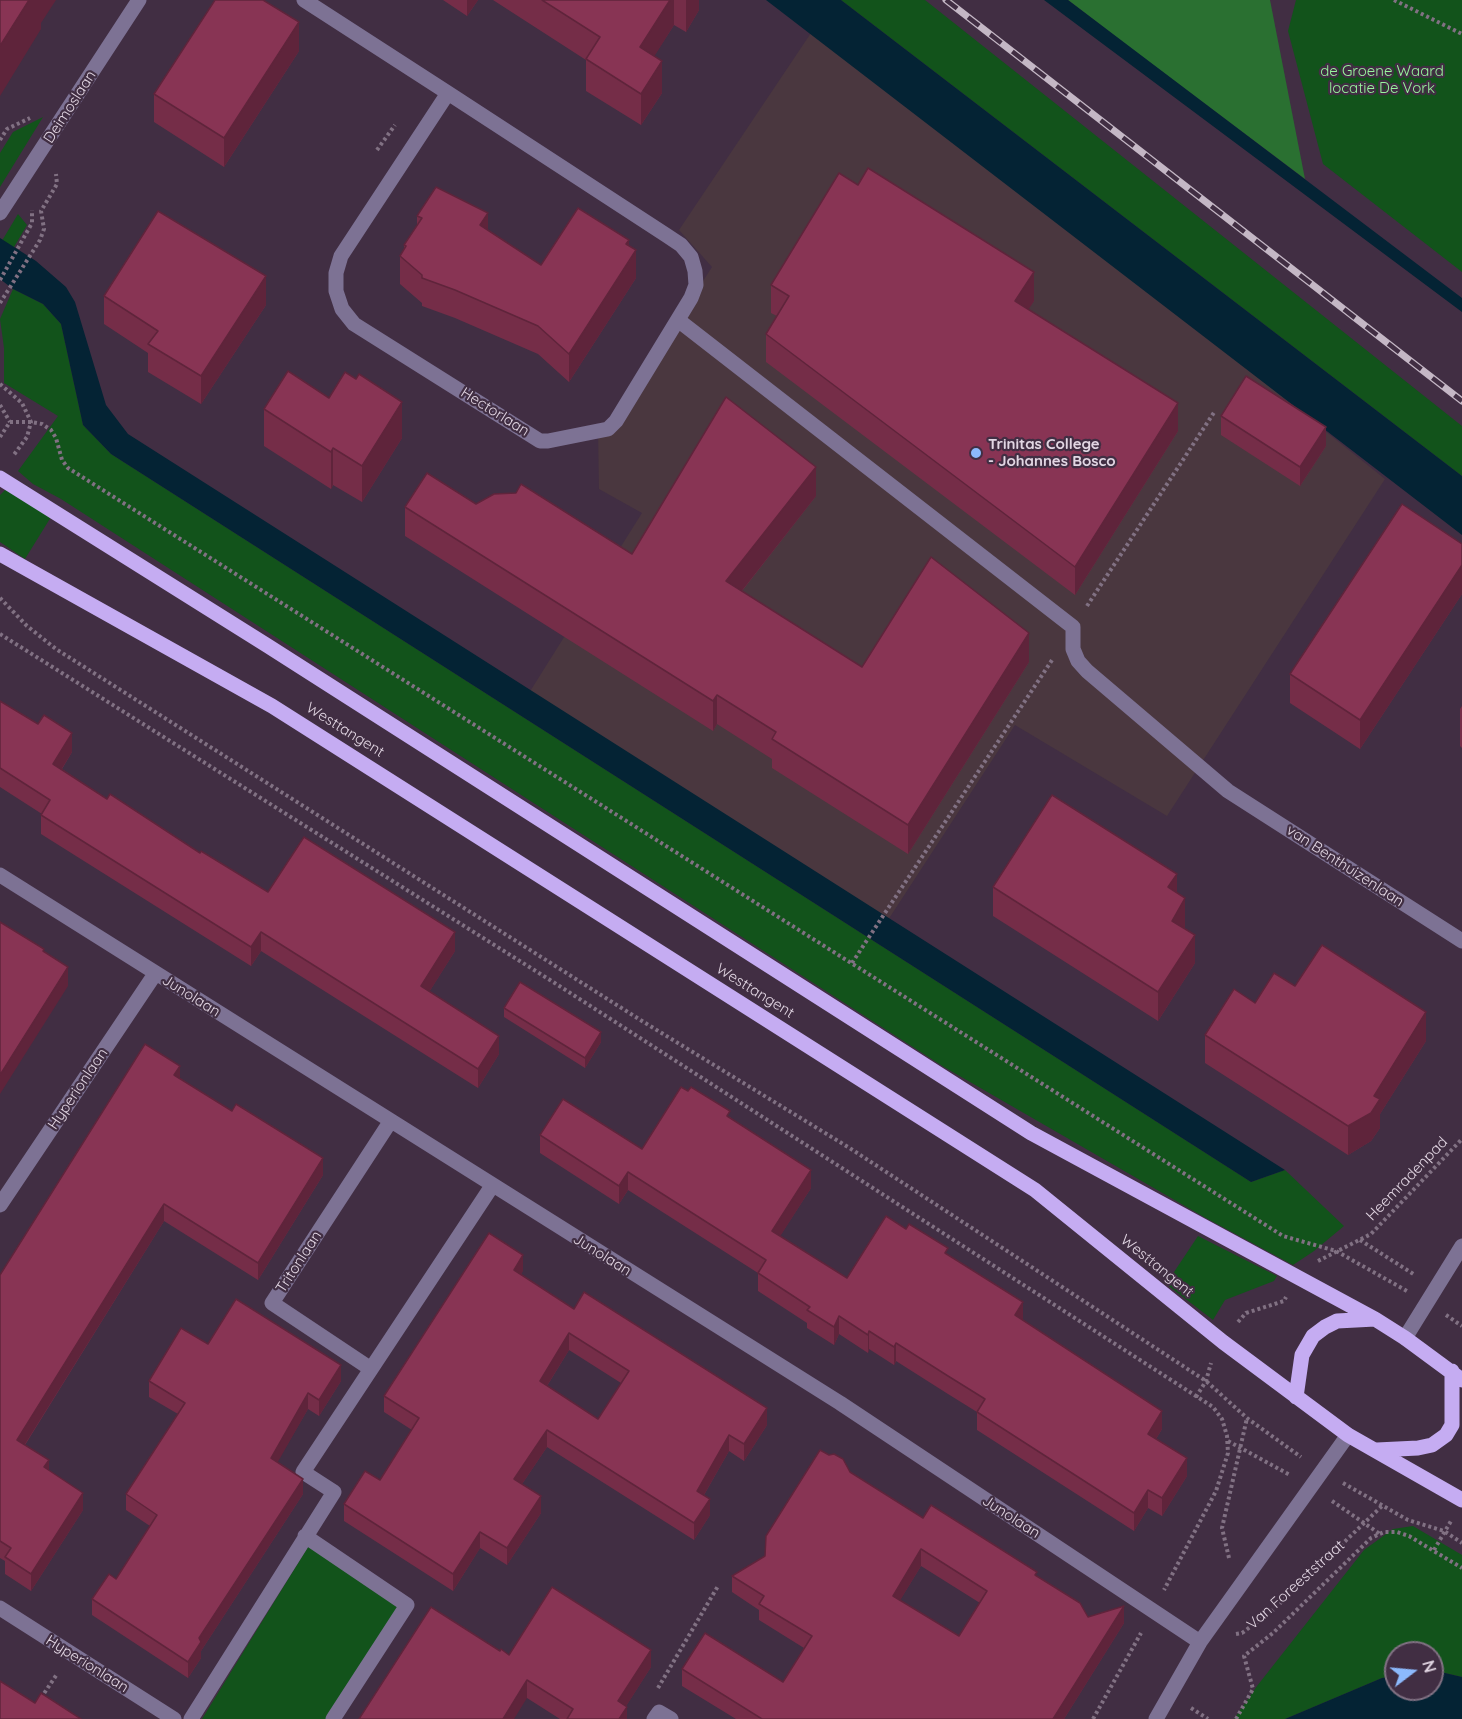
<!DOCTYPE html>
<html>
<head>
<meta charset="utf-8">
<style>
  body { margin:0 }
  #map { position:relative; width:1462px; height:1719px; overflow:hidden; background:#412e43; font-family:Quicksand,sans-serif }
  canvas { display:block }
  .north { position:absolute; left:1384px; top:1641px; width:60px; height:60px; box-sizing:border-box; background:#412e43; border:2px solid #817183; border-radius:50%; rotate:74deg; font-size:16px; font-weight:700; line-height:24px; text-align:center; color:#e2d6e3 }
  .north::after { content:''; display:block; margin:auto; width:21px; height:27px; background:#8cb9fc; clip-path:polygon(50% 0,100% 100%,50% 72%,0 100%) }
</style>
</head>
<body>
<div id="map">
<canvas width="1462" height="1719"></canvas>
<div class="north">N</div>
</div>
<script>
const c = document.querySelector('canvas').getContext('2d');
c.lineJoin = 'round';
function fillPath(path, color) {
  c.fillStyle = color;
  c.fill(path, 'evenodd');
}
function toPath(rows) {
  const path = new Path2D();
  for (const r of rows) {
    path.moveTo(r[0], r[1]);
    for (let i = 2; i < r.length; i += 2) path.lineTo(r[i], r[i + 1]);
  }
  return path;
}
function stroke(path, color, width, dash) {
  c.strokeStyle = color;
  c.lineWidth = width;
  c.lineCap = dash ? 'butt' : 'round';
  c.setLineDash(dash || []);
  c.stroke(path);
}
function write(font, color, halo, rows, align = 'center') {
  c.font = font + ' Quicksand,sans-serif';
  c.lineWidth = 4.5;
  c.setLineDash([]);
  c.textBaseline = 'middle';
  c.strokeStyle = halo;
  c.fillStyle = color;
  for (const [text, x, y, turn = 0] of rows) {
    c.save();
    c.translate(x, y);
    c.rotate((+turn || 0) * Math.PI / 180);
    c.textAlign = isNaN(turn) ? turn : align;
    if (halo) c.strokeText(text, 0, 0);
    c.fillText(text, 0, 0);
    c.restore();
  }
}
fillPath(toPath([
  [817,24,1385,479,1167,816,1015,725,888,920,529,693,642,513,599,489,598,428,610,427,712,267,679,230]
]), '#4a373f');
fillPath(toPath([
  [841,0,925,0,1462,426,1462,476],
  [1296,0,1462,0,1462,272,1323,164,1288,31],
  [43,117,0,187,0,153,13,132],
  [18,214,27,225,0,271,0,244],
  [13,289,43,304,61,324,83,425,111,454,1251,1182,1285,1170,1344,1226,1314,1251,1293,1265,1204,1217,944,1067,61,499,33,484,18,471,58,416,4,383,4,348,0,319],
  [6,489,51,517,25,559,0,542,0,495],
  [1198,1236,1277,1276,1274,1281,1225,1300,1213,1320,1166,1284],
  [1413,1526,1462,1555,1462,1677,1432,1670,1432,1653,1396,1653,1396,1676,1382,1678,1285,1719,1234,1719,1257,1686,1364,1550,1393,1529],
  [311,1542,407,1602,331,1719,202,1719]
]), '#12531b');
fillPath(toPath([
  [1068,0,1270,0,1305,179,1132,49]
]), '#2a7031');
fillPath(toPath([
  [766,0,841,0,1462,476,1462,535],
  [1044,0,1068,0,1462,298,1462,312],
  [0,238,36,261,66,287,75,302,106,405,128,434,1285,1170,1251,1182,111,454,83,425,61,324,43,304,13,289,0,279],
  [1432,1670,1462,1677,1462,1719,1285,1719,1382,1678,1396,1676,1396,1689,1432,1689]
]), '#042334');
stroke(toPath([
  [1394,0,1462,34],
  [0,140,7,129,30,118],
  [377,150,395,125],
  [0,280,32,223,32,210],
  [0,303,40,240,44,229,41,211,57,184,56,174],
  [0,384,22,403,31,422,27,437,13,456],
  [0,405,10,422],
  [10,422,31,422,42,424,51,430,56,438,62,460,68,468,1283,1236,1336,1251,1407,1291],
  [0,437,10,422],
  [0,598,27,626,56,649,642,1021,848,1147,1206,1381,1247,1418,1301,1457],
  [1087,606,1215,411],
  [0,634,550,980,1213,1407,1222,1419,1227,1436,1228,1453,1216,1491,1164,1590],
  [852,963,1052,660],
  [1360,1240,1415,1275],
  [1318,1261,1371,1234,1462,1139],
  [1446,1315,1462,1326],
  [1238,1322,1246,1313,1284,1301,1286,1297],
  [1196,1397,1206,1381,1211,1363],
  [1228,1441,1290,1475],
  [1343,1483,1408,1520,1444,1531,1462,1543],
  [1332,1501,1380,1534],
  [1434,1550,1451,1521],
  [1229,1558,1222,1528,1247,1418],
  [1236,1634,1242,1633,1272,1611,1382,1506],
  [658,1688,718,1586],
  [41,1698,57,1674],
  [1191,1708,1208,1719],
  [1093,1719,1141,1633],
  [1236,1719,1253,1689,1244,1656,1273,1633,1371,1538,1384,1532,1397,1532,1409,1536,1462,1568]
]), '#817183', 4, [3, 3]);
stroke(toPath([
  [304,0,448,93,666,235,681,245,691,257,695,271,696,285,691,298,616,421,608,429,548,441,540,441,354,324,342,309,336,291,336,273,341,256,448,93],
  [0,213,139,0],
  [678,320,1073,627,1073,649,1078,661,1087,671,1228,791,1462,941],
  [0,875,840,1403,1200,1642],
  [0,1205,155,974],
  [1405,1338,1462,1246],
  [371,1369,272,1303,390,1122],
  [305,1536,407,1605,333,1719],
  [0,1608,174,1719],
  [191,1719,334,1492,303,1472,492,1186],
  [654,1719,659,1712,671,1719],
  [1156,1719,1200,1642,1348,1435]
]), '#7d7294', 15);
stroke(toPath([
  [0,478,268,646,1031,1133,1375,1319,1405,1338,1462,1380],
  [0,554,272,706,1035,1190,1223,1342,1348,1435,1462,1500],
  [1296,1397,1302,1355,1313,1336,1325,1327,1337,1321,1375,1319],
  [1377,1450,1418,1448,1432,1445,1446,1435,1452,1425,1452,1371]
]), '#c5acf2', 15);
const rail = toPath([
  [946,0,1462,401]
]);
stroke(rail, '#c4b7c5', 7);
stroke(rail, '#412e43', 4.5, [14]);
fillPath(toPath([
  [443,0,478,0,467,16],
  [493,0,699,0,699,10,686,32,674,25,654,56,662,93,641,125,586,91,586,60],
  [299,51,224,167,154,122,154,94],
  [417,216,488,231,541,265,629,246,636,278,569,382,538,354,455,318,422,306,422,303,400,284,400,256,404,249,404,245,417,226],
  [771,285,1034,301,1028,309,1178,431,1075,595,766,362,766,334,777,316,771,313],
  [104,296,266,305,201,404,148,372,148,353,104,324],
  [356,379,402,438,362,502,333,485,331,489,264,446,264,409,329,398],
  [1221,416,1326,446,1300,486,1221,435],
  [816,496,742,591,862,667,1029,662,908,854,772,768,772,759,717,724,713,731,405,536,405,507,476,504,632,554],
  [1462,544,1462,594,1360,749,1290,703,1290,674],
  [0,701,72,752,62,769,107,799,268,892,455,951,429,992,499,1054,478,1088,261,951,251,966,41,834,41,815,42,814,0,787],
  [1462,706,1462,748,1460,746,1460,709],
  [993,887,1177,893,1185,927,1184,928,1195,963,1158,1021,993,916],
  [1295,986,1426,1041,1380,1114,1380,1128,1371,1141,1348,1155,1205,1063,1205,1035,1255,1003],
  [504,1008,601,1042,585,1068,504,1017],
  [180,1079,323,1175,258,1280,164,1221,25,1445,49,1470,83,1510,31,1591,5,1574,5,1561,0,1558,0,1275],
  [730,1117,811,1188,780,1236,847,1278,948,1255,1023,1320,1162,1429,1156,1439,1187,1476,1162,1516,1148,1508,1134,1531,977,1430,977,1412,948,1394,896,1361,894,1365,869,1349,868,1353,839,1334,834,1345,807,1328,807,1323,758,1291,758,1273,628,1190,619,1204,540,1153,540,1135,642,1149],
  [523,1271,521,1274,574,1309,767,1425,744,1461,729,1451,704,1495,710,1515,694,1540,547,1447,522,1484,541,1513,507,1565,480,1548,453,1591,344,1521,344,1504,380,1480,412,1430,384,1412,384,1396],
  [569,1350,621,1383,598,1419,547,1386],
  [208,1344,341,1381,319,1416,308,1409,277,1462,303,1494,201,1651,201,1658,188,1678,92,1615,92,1599,116,1579,150,1526,126,1510,126,1494,178,1414,149,1397,149,1381],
  [850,1472,923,1518,1037,1576,1088,1617,1124,1623,1064,1719,736,1719,682,1686,682,1669,783,1682,804,1648,759,1620,759,1610,732,1592,732,1576,765,1556],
  [921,1566,980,1603,959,1636,900,1600],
  [500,1651,509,1655,651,1667,626,1706,627,1719,560,1719,527,1698]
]), '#752d48');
fillPath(toPath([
  [29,0,56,0,41,23,41,29,0,96,0,46],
  [467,0,478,0,467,16],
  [670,0,674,0,674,25,640,79,640,47],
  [686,0,699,0,699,10,686,32],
  [299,22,299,51,224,167,224,138],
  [662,61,662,93,641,125,641,94],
  [488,213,488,241,480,225],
  [629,240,629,262,636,250,636,278,569,382,569,354],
  [1034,272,1034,301,1015,330,1015,301],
  [266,276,266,305,201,404,201,376],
  [402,402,402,438,362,502,362,466],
  [1178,403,1178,431,1075,595,1075,567],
  [1326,427,1326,446,1300,486,1300,467],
  [333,448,333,485,331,489,331,452],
  [816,467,816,496,726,611,726,581],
  [1462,565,1462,594,1360,749,1360,720],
  [1029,633,1029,662,908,854,908,825],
  [717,695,717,724,713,731,713,701],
  [72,733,72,752,53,783,53,764],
  [1177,874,1177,902,1168,887],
  [1185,898,1185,927,1172,949,1172,921],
  [261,932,261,951,251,966,251,947],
  [455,932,455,951,421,1005,421,986],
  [1195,935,1195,963,1158,1021,1158,992],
  [68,967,68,986,0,1094,0,1075],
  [1426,1012,1426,1041,1380,1114,1380,1128,1371,1141,1348,1155,1348,1126,1374,1096],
  [601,1032,601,1042,585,1068,585,1058],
  [499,1036,499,1054,478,1088,478,1069],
  [180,1066,180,1083,174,1075],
  [323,1158,323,1175,258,1280,258,1263],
  [811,1170,811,1188,772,1249,772,1231],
  [628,1172,628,1190,619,1204,619,1186],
  [164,1204,164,1221,17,1457,17,1440],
  [523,1255,523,1271,514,1286,514,1270],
  [1023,1302,1023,1320,1015,1315],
  [839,1316,839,1334,834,1345,834,1327],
  [869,1331,869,1349,868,1353,868,1335],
  [569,1333,569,1350,540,1397,540,1381],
  [896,1343,896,1361,894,1365,894,1347],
  [341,1365,341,1381,319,1416,319,1400],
  [308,1393,308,1409,271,1474,271,1458],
  [767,1408,767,1425,744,1461,744,1444],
  [1162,1411,1162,1429,1148,1452,1148,1434],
  [547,1430,547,1447,514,1496,514,1479],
  [729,1435,729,1451,697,1507,697,1491],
  [1187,1458,1187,1476,1162,1516,1162,1498],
  [49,1460,49,1477,44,1467],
  [303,1479,303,1494,201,1651,201,1658,188,1678,188,1662,199,1638],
  [1148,1490,1148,1508,1134,1531,1134,1513],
  [83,1493,83,1510,31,1591,31,1574],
  [541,1496,541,1513,507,1565,507,1548],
  [710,1499,710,1515,694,1540,694,1523],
  [480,1532,480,1548,453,1591,453,1574],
  [921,1549,921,1566,893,1612,893,1596],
  [1124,1606,1124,1623,1064,1719,1053,1719],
  [651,1650,651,1667,618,1719,618,1701],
  [527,1680,527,1698,514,1719,503,1719],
  [627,1707,627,1719,619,1719]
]), '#5f243b');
const building = toPath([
  [0,0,29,0,0,46,0,0],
  [215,0,263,0,299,22,224,138,154,94,215,0],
  [542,0,670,0,640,47,662,61,641,94,586,59,600,37,542,0],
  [868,168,1034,272,1015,301,1178,403,1075,567,766,334,789,296,771,285,839,173,858,185,868,168],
  [436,187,488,213,480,225,541,265,578,208,629,240,626,244,636,250,569,354,538,326,455,290,422,278,422,275,400,256,406,246,404,245,422,218,417,216,436,187],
  [158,211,266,276,201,376,148,344,158,331,104,296,158,211],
  [288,371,329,398,345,372,356,379,359,374,402,402,362,466,333,448,331,452,264,409,288,371],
  [1246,376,1326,427,1300,467,1221,416,1246,376],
  [726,397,816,467,726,581,862,667,931,557,1029,633,908,825,772,739,776,732,717,695,713,701,405,507,427,473,476,504,494,494,516,493,521,484,632,554,726,397],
  [1402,504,1462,544,1462,565,1360,720,1290,674,1402,504],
  [0,701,38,724,44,715,72,733,53,764,107,799,110,794,200,853,201,851,268,892,304,837,455,932,421,986,499,1036,478,1069,261,932,251,947,41,815,50,800,0,768,0,701],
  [1052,795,1177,874,1168,887,1185,898,1172,921,1195,935,1158,992,993,887,1052,795],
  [0,922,44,949,43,951,68,967,0,1075,0,922],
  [1322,945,1426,1012,1374,1096,1380,1099,1371,1113,1348,1126,1205,1035,1234,989,1255,1003,1274,973,1295,986,1322,945],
  [520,982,601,1032,585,1058,504,1008,520,982],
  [145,1044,180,1066,174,1075,232,1111,236,1104,323,1158,258,1263,164,1204,17,1440,49,1460,44,1467,83,1493,31,1574,5,1557,11,1548,0,1541,0,1275,145,1044],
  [681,1087,688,1091,691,1087,730,1111,727,1116,811,1170,772,1231,847,1278,886,1216,906,1229,909,1224,948,1248,945,1253,1023,1302,1015,1315,1162,1411,1148,1434,1187,1458,1162,1498,1148,1490,1134,1513,977,1412,985,1399,948,1376,896,1343,894,1347,869,1331,868,1335,839,1316,834,1327,807,1310,810,1307,758,1273,766,1260,628,1172,619,1186,540,1135,563,1099,642,1149,681,1087],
  [489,1233,523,1255,514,1270,574,1309,584,1292,767,1408,744,1444,729,1435,697,1491,710,1499,694,1523,547,1430,514,1479,541,1496,507,1548,480,1532,453,1574,344,1504,365,1471,380,1480,419,1418,384,1396,489,1233],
  [569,1333,629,1371,598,1419,540,1381,569,1333],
  [236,1299,341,1365,319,1400,308,1393,271,1458,303,1479,199,1638,201,1642,188,1662,92,1599,109,1574,116,1579,157,1515,126,1494,185,1403,149,1381,181,1328,208,1344,236,1299],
  [820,1450,829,1455,834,1454,843,1459,850,1472,923,1518,931,1505,1037,1572,1035,1575,1080,1603,1088,1617,1124,1606,1053,1719,762,1719,682,1669,705,1633,783,1682,812,1636,759,1604,764,1596,732,1576,765,1556,766,1536,820,1450],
  [921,1549,987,1591,959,1636,893,1596,921,1549],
  [552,1587,651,1650,618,1701,627,1707,619,1719,567,1719,573,1709,527,1680,503,1719,359,1719,431,1607,500,1651,501,1649,509,1655,552,1587],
  [0,1681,35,1703,41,1693,81,1719,0,1719,0,1681]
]);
fillPath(building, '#883454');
stroke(building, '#5f243b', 1.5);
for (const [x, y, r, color] of [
  [976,453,6,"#8cb9fc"]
]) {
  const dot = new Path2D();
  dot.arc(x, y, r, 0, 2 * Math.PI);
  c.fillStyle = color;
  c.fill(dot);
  stroke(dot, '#412e43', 2);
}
write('15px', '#99f69e', '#412e43', [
  ["de Groene Waard",1382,71],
  ["locatie De Vork",1382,88]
]);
write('15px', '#e2d6e3', '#412e43', [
  ["Deimoslaan",70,107,-57],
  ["Hectorlaan",495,412,32],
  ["Westtangent",345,730,32],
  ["van Benthuizenlaan",1345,866,33],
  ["Westtangent",755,991,32],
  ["Junolaan",191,996,32],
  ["Hyperionlaan",78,1089,-56],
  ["Heemradenpad",1407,1179,-46],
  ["Junolaan",602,1255,32],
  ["Tritonlaan",299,1262,-57],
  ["Westtangent",1157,1266,39],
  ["Junolaan",1011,1517,33],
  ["Van Foreeststraat",1296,1585,-42],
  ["Hyperionlaan",87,1664,32]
]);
write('bold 15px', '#e2d6e3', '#412e43', [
  ["Trinitas College",988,444],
  ["- Johannes Bosco",988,461]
], 'left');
</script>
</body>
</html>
